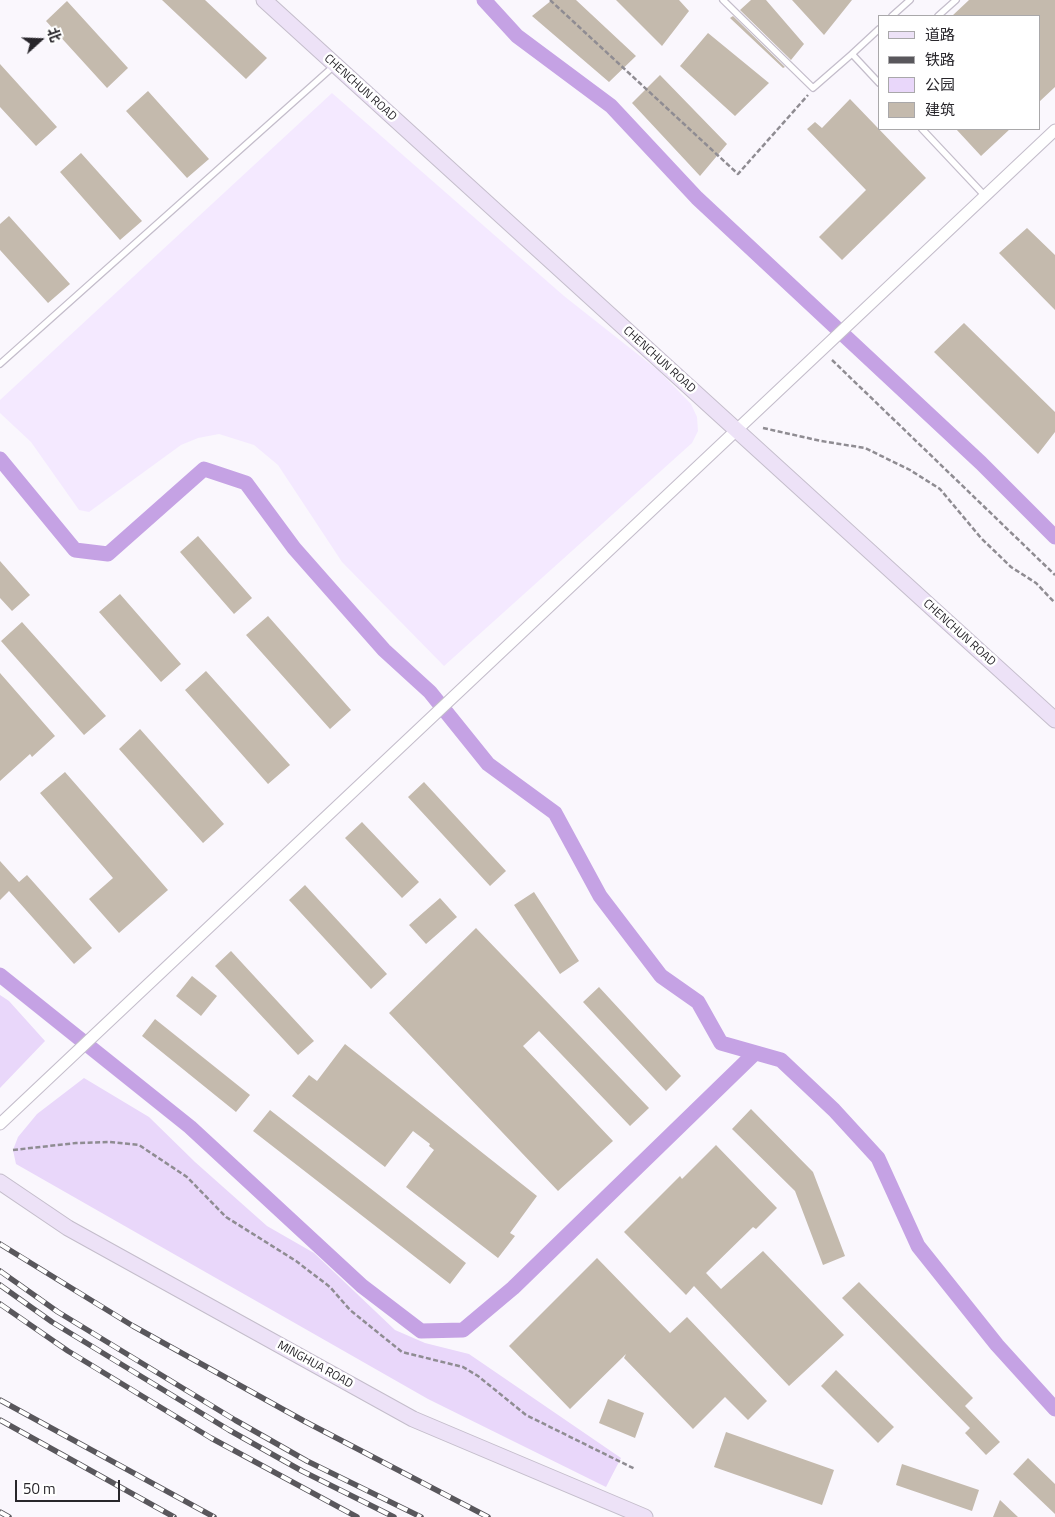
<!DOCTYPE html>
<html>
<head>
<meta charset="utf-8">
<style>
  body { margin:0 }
  #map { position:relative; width:1055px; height:1517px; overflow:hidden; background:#faf7fd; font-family:"Titillium Web","Noto Sans SC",sans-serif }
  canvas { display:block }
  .legend { position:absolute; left:878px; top:15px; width:162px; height:115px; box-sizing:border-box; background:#fff; border:1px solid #a9a8aa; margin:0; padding:6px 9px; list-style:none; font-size:15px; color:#28262b }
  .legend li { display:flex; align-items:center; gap:10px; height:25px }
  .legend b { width:25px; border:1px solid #a9a8aa }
  .north { position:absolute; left:15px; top:15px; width:50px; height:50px; -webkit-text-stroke:4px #fff; paint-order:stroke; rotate:70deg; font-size:14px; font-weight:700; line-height:20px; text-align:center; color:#28262b }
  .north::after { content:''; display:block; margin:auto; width:18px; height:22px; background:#28262b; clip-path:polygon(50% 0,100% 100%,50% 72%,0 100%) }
  .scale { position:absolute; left:15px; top:1480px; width:105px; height:22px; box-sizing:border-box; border:2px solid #28262b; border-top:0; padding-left:6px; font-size:15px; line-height:18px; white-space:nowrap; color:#28262b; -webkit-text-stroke:4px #fff; paint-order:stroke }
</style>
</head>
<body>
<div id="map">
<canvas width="1055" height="1517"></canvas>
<ul class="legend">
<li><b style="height:6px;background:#ede2f7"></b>道路</li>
<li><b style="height:6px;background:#59575c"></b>铁路</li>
<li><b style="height:14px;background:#e9d7fa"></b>公园</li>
<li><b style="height:14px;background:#c4baad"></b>建筑</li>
</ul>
<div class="north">北</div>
<div class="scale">50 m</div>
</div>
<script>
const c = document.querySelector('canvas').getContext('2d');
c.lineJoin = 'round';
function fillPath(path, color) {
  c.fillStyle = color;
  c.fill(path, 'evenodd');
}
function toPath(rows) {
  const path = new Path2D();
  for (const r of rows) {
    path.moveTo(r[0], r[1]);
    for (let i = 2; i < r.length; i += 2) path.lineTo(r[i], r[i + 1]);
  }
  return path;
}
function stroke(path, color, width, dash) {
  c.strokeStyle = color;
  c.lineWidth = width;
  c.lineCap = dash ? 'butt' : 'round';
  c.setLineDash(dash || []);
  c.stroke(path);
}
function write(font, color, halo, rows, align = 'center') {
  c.font = font + ' "Titillium Web",sans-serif';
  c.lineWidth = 5;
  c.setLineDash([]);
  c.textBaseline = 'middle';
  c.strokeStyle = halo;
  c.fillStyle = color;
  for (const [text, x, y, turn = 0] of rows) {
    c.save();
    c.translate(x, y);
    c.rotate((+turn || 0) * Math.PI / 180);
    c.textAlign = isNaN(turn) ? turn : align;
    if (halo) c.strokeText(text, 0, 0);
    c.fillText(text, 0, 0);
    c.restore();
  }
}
fillPath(toPath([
  [332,93,564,296,659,371,691,404,697,417,698,431,692,443,444,666,342,562,278,465,254,445,219,434,198,438,181,445,89,512,79,510,31,442,0,413,0,400]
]), '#f4e9ff');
fillPath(toPath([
  [0,995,9,1001,45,1041,0,1088],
  [84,1078,149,1117,195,1162,267,1226,314,1253,395,1330,425,1343,469,1354,621,1458,606,1487,428,1399,16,1164,13,1150,18,1137,37,1114]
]), '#e9d7fa');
stroke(toPath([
  [484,0,517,36,611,106,697,198,981,463,1055,537],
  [0,459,75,550,108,554,204,469,246,483,294,548,384,650,430,692,488,764,555,813,600,896,661,976,698,1002,721,1043,781,1060,834,1110,878,1158,918,1246,997,1345,1055,1409],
  [0,975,190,1127,362,1286,421,1331,463,1330,513,1288,755,1053]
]), '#c5a2e4', 15);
fillPath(toPath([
  [162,0,205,0,267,58,246,79],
  [552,0,576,0,636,56,609,82,532,16],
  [616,0,679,0,689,11,662,46],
  [751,0,766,0,804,44,791,60,740,10],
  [792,0,852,0,824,35],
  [969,0,1055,0,1055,87,1039,102,1039,16,952,16],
  [67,1,128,68,107,88,46,21],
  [733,16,785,67,783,68,730,18],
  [708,33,769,83,735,116,680,66],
  [0,64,57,127,36,146,0,107],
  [660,75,727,144,700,176,632,103],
  [148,91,209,159,187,178,126,111],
  [850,99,926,178,842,260,819,237,866,190,807,129,815,122,822,128],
  [956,129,1010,129,981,156],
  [81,153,142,221,120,240,60,172],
  [9,216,70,284,48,303,0,250,0,224],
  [1027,228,1055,255,1055,310,999,253],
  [964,323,1055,412,1055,432,1038,454,934,352],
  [198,536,252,598,234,614,180,552],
  [0,561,30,595,12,611,0,598],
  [120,594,181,664,161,682,99,612],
  [268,616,351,710,330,729,246,635],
  [22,622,106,716,84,735,1,641],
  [206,671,290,765,268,784,185,690],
  [0,673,55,736,32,757,30,754,0,781],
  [140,729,224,824,203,843,119,749],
  [65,772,168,890,119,933,89,899,113,878,40,793],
  [424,782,506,871,490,886,408,797],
  [362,822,419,882,402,898,345,838],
  [0,861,19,882,27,875,92,948,74,964,9,891,0,900],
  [305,885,387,974,371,989,289,900],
  [534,892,579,961,560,974,514,905],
  [440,898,457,917,426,944,409,925],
  [476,928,649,1108,630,1126,539,1031,523,1046,613,1141,558,1191,389,1013],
  [231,951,314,1041,298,1055,215,966],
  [192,976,217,996,201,1016,176,996],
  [599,987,681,1076,666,1091,583,1002],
  [155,1019,250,1095,236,1112,142,1036],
  [345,1044,537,1196,510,1233,515,1236,498,1258,406,1187,434,1150,429,1146,430,1144,413,1131,385,1167,292,1096,309,1075,317,1081],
  [751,1109,813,1172,845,1256,823,1265,795,1191,732,1129],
  [270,1110,466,1263,450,1284,253,1131],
  [716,1145,777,1208,756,1229,753,1227,706,1273,721,1289,763,1251,844,1335,789,1386,694,1286,686,1295,624,1232,680,1176,682,1179],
  [597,1258,670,1333,687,1317,767,1401,748,1420,725,1397,693,1429,624,1358,626,1354,570,1409,509,1346],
  [859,1282,973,1398,965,1406,1000,1442,986,1455,965,1433,970,1428,842,1298],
  [836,1370,894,1427,878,1443,821,1386],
  [608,1399,644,1413,635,1438,599,1423],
  [726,1432,834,1470,822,1505,714,1467],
  [1028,1458,1055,1484,1055,1514,1013,1474],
  [902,1464,979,1490,972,1511,896,1485],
  [1000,1500,1018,1517,993,1517]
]), '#c4baad');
const lane = toPath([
  [723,0,813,88,852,54],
  [892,16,910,0],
  [938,16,956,0],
  [879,29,852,54,879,83],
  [922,129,985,196],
  [0,364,335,65]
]);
const street = toPath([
  [0,1124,1055,130]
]);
const secondary = toPath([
  [264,0,1055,720],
  [0,1182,68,1228,413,1419,645,1517]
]);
stroke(lane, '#c4bdcb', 8);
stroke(street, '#c4bdcb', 13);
stroke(secondary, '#c4bdcb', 17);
stroke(toPath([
  [550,0,738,174,808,95],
  [832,360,1055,575],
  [763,428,821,441,865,448,910,470,940,489,981,538,1011,567,1036,583,1055,603],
  [13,1150,76,1143,110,1142,139,1145,187,1177,226,1217,296,1261,330,1287,350,1310,402,1352,463,1367,478,1376,526,1415,635,1469]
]), '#8f8c92', 2.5, [5, 2.5]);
stroke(lane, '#fff', 5.5);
stroke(street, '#fff', 11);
stroke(secondary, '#ede2f7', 15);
const rail = toPath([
  [0,1244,133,1326,304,1421,488,1517],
  [0,1271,58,1312,235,1420,307,1461,421,1517],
  [0,1285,52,1322,229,1430,302,1471,394,1517],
  [0,1304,68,1351,211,1438,357,1517],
  [0,1400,214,1517],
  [0,1420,174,1517],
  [0,1512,9,1517]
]);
stroke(rail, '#59575c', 5.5);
stroke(rail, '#fff', 4, [11]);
write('12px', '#28262b', '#fff', [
  ["CHENCHUN ROAD",360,88,42],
  ["CHENCHUN ROAD",659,360,42],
  ["CHENCHUN ROAD",959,633,42],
  ["MINGHUA ROAD",315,1365,29]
]);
</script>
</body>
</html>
